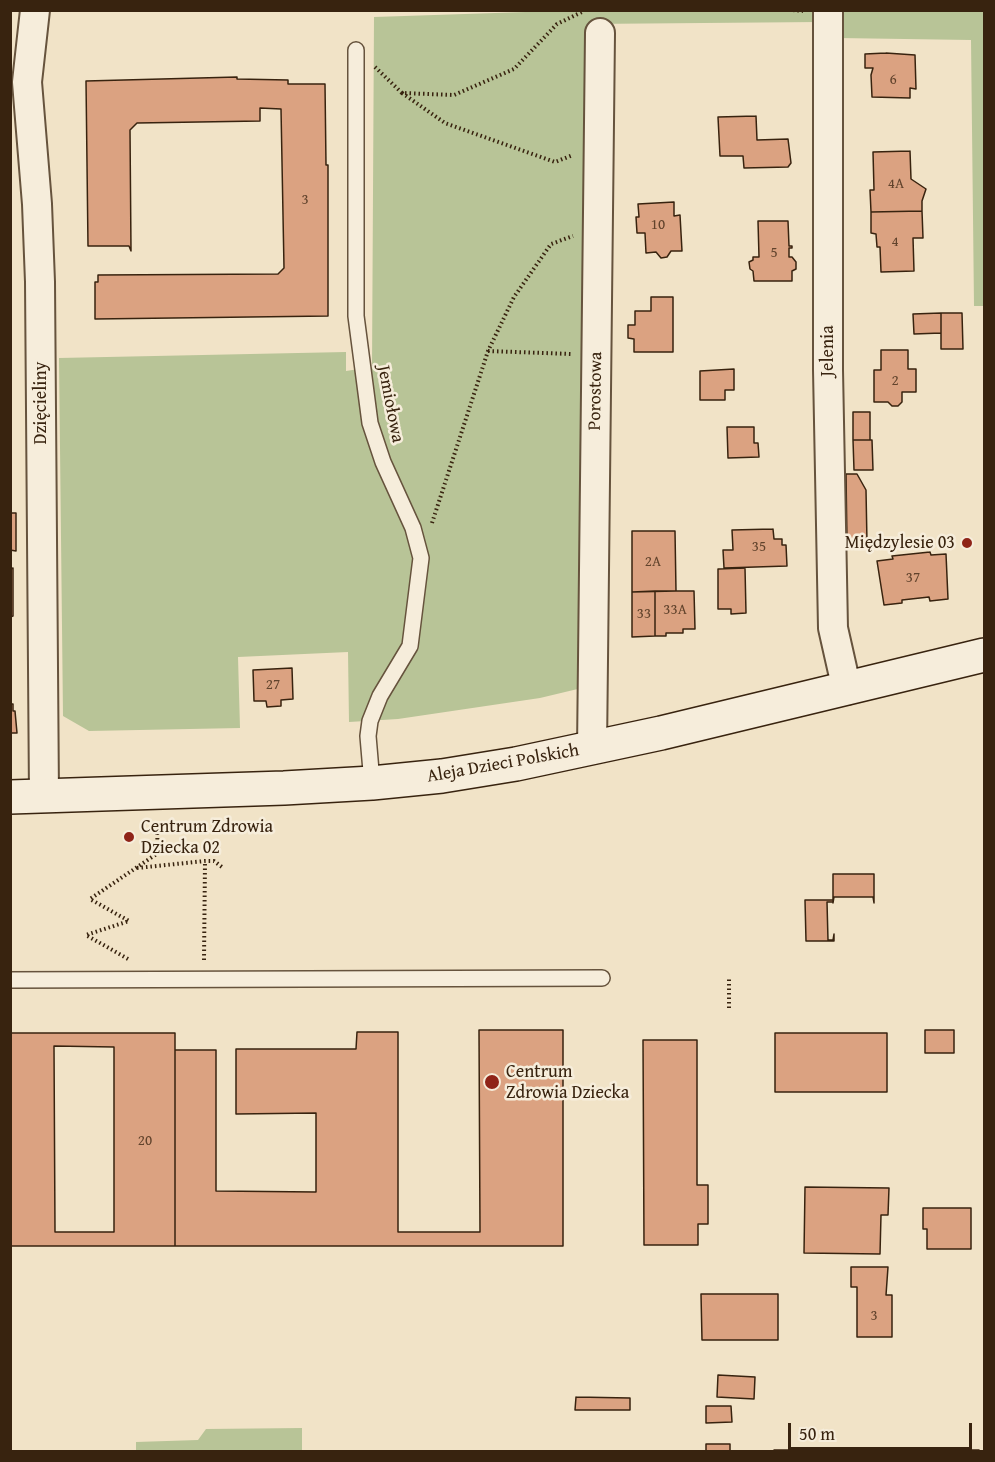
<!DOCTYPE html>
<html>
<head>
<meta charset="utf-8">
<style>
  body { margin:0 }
  #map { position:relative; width:995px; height:1462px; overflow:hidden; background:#f1e3c7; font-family:"Gentium Book Plus",serif }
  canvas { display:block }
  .frame { position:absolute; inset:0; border:12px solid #38230f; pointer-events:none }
  .scale { position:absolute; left:788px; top:1423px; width:184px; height:27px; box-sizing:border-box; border:3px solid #38230f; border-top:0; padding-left:8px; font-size:18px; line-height:21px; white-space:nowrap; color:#38230f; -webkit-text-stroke:4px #f6eddb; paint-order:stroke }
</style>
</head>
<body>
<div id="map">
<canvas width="995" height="1462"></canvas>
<div class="frame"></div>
<div class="scale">50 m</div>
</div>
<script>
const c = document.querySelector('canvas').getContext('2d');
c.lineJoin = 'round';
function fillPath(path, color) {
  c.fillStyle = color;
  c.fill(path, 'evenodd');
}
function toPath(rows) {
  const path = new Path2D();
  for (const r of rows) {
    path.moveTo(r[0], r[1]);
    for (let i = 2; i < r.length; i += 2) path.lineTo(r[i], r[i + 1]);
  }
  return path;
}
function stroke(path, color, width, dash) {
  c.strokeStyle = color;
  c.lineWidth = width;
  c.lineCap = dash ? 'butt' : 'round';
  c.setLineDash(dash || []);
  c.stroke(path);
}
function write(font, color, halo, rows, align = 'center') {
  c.font = font + ' "Gentium Book Plus",serif';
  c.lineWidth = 5;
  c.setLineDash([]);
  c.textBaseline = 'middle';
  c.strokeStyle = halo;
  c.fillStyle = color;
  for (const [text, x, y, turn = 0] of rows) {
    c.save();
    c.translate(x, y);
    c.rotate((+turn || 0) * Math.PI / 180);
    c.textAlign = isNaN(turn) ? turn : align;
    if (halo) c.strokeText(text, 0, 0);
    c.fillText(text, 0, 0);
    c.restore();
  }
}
fillPath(toPath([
  [586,10,819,11,819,22,588,24,588,373,586,687,540,698,398,719,349,722,348,652,238,657,240,728,89,731,63,716,59,358,346,352,346,371,372,367,374,17],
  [838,11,984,11,984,306,974,306,971,40,838,38],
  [302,1428,302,1451,136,1451,136,1442,198,1440,206,1429]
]), '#b8c497');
const building = toPath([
  [886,53,915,55,916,89,910,88,910,98,872,97,871,75,873,68,865,68,865,54,886,53],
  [237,77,237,79,288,80,288,84,325,84,326,165,328,165,328,316,95,319,95,282,98,282,98,275,278,274,284,268,281,109,260,108,260,121,137,123,130,130,131,251,129,246,88,246,86,81,237,77],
  [756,116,757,140,788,139,791,163,788,167,744,168,743,156,720,156,718,117,756,116],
  [910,151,911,179,926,189,922,201,922,211,871,212,870,190,874,190,873,152,910,151],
  [674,202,674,216,680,215,682,251,671,251,667,257,661,258,656,252,646,253,645,233,637,233,636,217,639,217,638,204,674,202],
  [922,211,923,238,913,238,914,271,881,272,880,247,877,247,876,234,871,233,871,212,922,211],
  [758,221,788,221,789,246,792,246,792,248,789,248,789,257,792,257,796,262,796,269,792,271,792,281,754,281,753,271,750,269,749,262,753,260,753,257,759,257,758,221],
  [651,297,673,297,673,352,634,352,634,339,628,338,628,325,635,325,635,311,651,311,651,297],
  [941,313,962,313,963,349,941,349,941,313],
  [941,313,941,333,914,334,913,314,941,313],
  [881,350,908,350,908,369,916,369,916,392,902,392,902,402,898,406,892,406,888,402,874,402,874,370,881,370,881,350],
  [734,369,734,390,725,390,725,400,700,400,700,371,734,369],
  [853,412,870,412,870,440,853,440,853,412],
  [727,427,754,427,754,443,758,443,759,457,728,458,727,427],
  [853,440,872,440,873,470,854,470,853,440],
  [846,474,857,474,866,490,867,543,847,544,846,474],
  [10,513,16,513,16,551,10,550,10,513],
  [773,529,774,539,782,539,782,545,786,545,787,566,724,568,723,550,733,550,732,530,773,529],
  [632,531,675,531,676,591,632,592,632,531],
  [930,552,931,555,946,554,948,599,930,601,929,597,902,600,902,603,884,605,877,561,893,559,892,556,930,552],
  [13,568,13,616,10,617,10,569,13,568],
  [745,568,746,613,731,614,731,609,718,609,718,569,745,568],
  [655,591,655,636,632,637,632,592,655,591],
  [655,591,694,591,695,629,683,629,683,633,666,633,666,636,655,636,655,591],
  [292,668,293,699,281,700,281,706,267,707,266,701,254,701,253,670,292,668],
  [10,704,13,704,13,711,15,711,17,733,10,733,10,704],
  [833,874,874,874,874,903,873,897,834,897,833,903,833,874],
  [805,900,833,900,833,902,827,902,828,940,833,940,834,934,834,941,806,941,805,900],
  [479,1030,563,1030,563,1246,175,1246,175,1050,216,1050,216,1191,316,1192,316,1113,236,1114,236,1049,356,1049,357,1032,398,1032,398,1232,480,1232,479,1030],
  [925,1030,954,1030,954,1053,925,1053,925,1030],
  [10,1033,175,1033,175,1246,10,1246,10,1033],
  [54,1046,114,1047,114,1232,55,1232,54,1046],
  [775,1033,887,1033,887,1092,775,1092,775,1033],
  [643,1040,697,1040,697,1185,708,1185,708,1224,698,1224,698,1245,644,1245,643,1040],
  [805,1187,889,1188,888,1215,881,1215,880,1254,804,1253,805,1187],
  [923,1208,971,1208,971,1249,927,1249,927,1229,923,1229,923,1208],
  [851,1267,888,1267,886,1295,892,1295,892,1337,857,1337,857,1287,851,1287,851,1267],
  [701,1294,778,1294,778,1340,702,1340,701,1294],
  [718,1375,755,1377,754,1399,717,1397,718,1375],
  [576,1397,630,1398,630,1410,575,1410,576,1397],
  [706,1406,731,1406,732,1422,706,1423,706,1406],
  [706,1444,730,1444,730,1452,706,1452,706,1444],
  [774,1450,979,1450,979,1452,774,1452,774,1450]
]);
fillPath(building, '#dba281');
stroke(building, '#38230f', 1.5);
const lane = toPath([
  [356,50,356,316,370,423,383,462,413,528,421,558,410,646,380,696,370,721,368,736,372,783],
  [10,980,602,978]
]);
const street = toPath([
  [35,10,27,82,37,204,40,282,44,796],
  [828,10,828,370,833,628,847,690],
  [592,749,600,33]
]);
const secondary = toPath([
  [10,797,284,788,372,783,442,776,516,764,661,733,984,655]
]);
stroke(lane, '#66533d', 18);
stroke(street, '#66533d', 32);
stroke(secondary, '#38230f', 36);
stroke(toPath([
  [793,10,803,11],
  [375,67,402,93,454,95,514,69,557,24,584,11],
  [402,93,445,123,555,162,573,155],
  [488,351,571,354],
  [432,523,488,351,514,297,551,244,573,236],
  [137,868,205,861,214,861,222,867],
  [128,959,86,935,129,921,90,899,158,853,157,830],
  [204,960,205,861],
  [729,1008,729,978]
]), '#38230f', 4, [1.5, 3]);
stroke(lane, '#f6eddb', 15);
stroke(street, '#f6eddb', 28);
stroke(secondary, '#f6eddb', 33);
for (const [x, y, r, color] of [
  [967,543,6,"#8f2418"],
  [129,837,6,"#8f2418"],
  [492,1082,8,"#8f2418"]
]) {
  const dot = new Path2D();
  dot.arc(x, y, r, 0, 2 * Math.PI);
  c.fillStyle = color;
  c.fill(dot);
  stroke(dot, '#f6eddb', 2);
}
write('15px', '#61432c', null, [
  ["6",893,80],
  ["4A",896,184],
  ["3",305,200],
  ["10",658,225],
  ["4",895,242],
  ["5",774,253],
  ["2",895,381],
  ["35",759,547],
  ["2A",653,562],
  ["37",913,578],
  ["33A",675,610],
  ["33",644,614],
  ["27",273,685],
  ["20",145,1141],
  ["3",874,1316]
]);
write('18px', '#38230f', '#f6eddb', [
  ["Jelenia",828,351,-90],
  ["Porostowa",596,391,-89],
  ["Dzięcieliny",41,403,-90],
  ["Jemiołowa",390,404,79],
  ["Aleja Dzieci Polskich",503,764,-10]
]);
write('18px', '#38230f', '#f6eddb', [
  ["Międzylesie 03",955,543,"right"],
  ["Centrum Zdrowia",141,827],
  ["Dziecka 02",141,848],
  ["Centrum",506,1072],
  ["Zdrowia Dziecka",506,1093]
], 'left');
</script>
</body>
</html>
